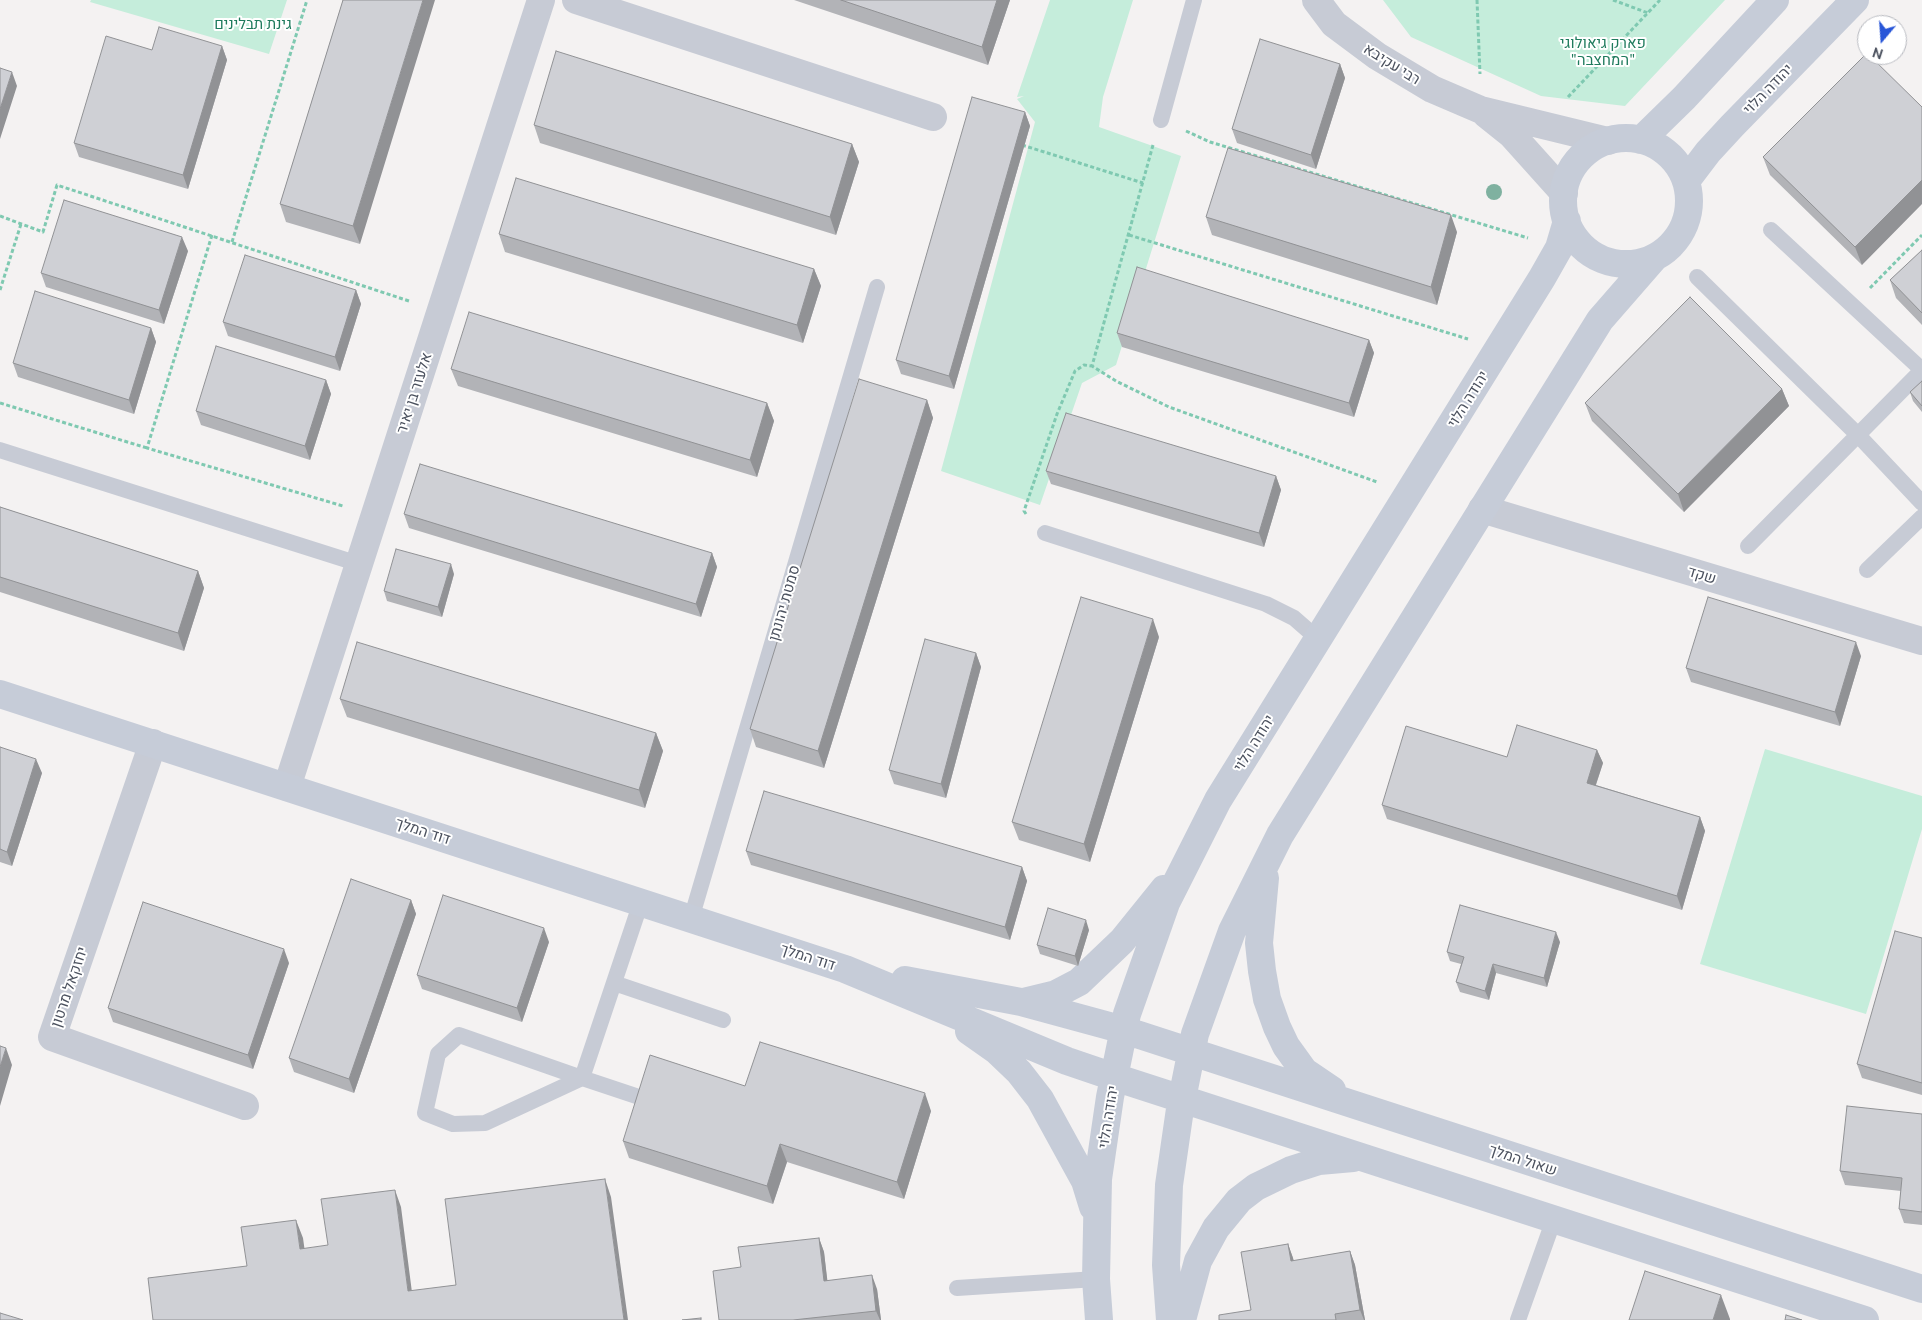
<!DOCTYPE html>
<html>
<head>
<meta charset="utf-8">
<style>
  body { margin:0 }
  #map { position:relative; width:1922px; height:1320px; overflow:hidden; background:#f4f2f2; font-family:Ubuntu,sans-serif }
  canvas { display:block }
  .north { position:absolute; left:1857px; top:15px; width:50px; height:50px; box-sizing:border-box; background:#fff; border:1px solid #b7b9bf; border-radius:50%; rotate:198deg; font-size:14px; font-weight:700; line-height:20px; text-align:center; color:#4b515e }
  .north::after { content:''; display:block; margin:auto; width:18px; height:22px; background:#2856d8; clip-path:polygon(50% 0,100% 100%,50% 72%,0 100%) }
</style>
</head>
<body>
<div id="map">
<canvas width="1922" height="1320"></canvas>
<div class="north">N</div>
</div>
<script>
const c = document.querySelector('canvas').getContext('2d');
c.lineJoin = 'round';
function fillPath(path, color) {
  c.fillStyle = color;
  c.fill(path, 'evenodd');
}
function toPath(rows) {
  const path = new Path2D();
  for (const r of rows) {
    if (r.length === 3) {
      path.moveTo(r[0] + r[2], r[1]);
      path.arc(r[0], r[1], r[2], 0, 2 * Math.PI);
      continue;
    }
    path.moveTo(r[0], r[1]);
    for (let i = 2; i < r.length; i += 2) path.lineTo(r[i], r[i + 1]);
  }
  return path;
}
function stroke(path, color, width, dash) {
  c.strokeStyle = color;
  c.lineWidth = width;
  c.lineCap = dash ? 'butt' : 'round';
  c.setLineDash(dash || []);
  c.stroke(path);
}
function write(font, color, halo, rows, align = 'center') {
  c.font = font + ' Ubuntu,Heebo,sans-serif';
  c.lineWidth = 4;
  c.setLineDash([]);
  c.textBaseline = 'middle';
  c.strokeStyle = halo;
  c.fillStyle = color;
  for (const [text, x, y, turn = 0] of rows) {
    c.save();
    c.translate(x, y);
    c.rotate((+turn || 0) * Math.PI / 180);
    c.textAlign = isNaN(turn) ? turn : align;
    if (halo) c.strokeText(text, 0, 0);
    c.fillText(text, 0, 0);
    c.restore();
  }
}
fillPath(toPath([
  [91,0,287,0,269,54,90,2],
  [1050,0,1133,0,1103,97,1099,127,1181,156,1116,365,1082,383,1040,505,941,471,1035,122,1017,99,1024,96,1017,97],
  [1383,0,1725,0,1625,106,1541,96,1411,37],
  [1765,749,1922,796,1922,829,1866,1014,1700,964]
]), '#c5eddb');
stroke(toPath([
  [1477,0,1480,74],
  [1613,0,1648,13],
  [1568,97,1660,0],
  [1186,131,1210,142,1528,238],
  [1022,145,1143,183],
  [1153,145,1092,366,1116,381,1169,407,1377,482],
  [0,216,43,232,57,185,409,301],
  [212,235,147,448,343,506],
  [1129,235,1468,339],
  [232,242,307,0],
  [1870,288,1922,235],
  [0,290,21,224],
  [0,403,147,448],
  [1026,514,1024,511,1040,464,1057,414,1075,371,1084,365,1092,366]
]), '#7fc9b1', 3, [4, 2.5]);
stroke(toPath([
  [1161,120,1194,0],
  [1697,277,1858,435,1922,503],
  [0,450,359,564],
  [1045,533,1266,604,1294,618,1318,639],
  [1748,546,1922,370,1771,230],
  [1867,570,1922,517],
  [641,902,582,1078,642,1098],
  [691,919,877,287],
  [614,983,723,1020],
  [459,1035,582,1078,485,1123,453,1124,425,1113,438,1054,459,1035],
  [957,1288,1096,1279],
  [1518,1320,1554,1219]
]), '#c7cbd5', 16);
stroke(toPath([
  [576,0,933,117],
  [1316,0,1334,24,1377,56,1432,89,1481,110,1608,141],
  [1486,114,1511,134,1564,193],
  [1482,509,1922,641],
  [153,743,52,1037,245,1106],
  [287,787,541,0]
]), '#c7cbd5', 28);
stroke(toPath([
  [1626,201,63],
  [1641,140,1684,98,1775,0],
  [1686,181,1708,152,1732,126,1855,0],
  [0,694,845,969,1067,1061,1114,1077,1865,1320],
  [1265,878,1259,943,1262,971,1267,999,1277,1027,1286,1046,1304,1071,1332,1090],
  [905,980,1021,1002,1124,1030,1922,1289],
  [1023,1002,1056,994,1079,982,1122,941,1164,889],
  [969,1031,996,1050,1019,1072,1040,1099,1085,1181,1093,1207],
  [1099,1320,1096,1279,1098,1179,1110,1097,1127,1014,1166,903,1218,800,1542,278,1559,248,1567,221],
  [1170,1320,1166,1265,1169,1185,1180,1109,1195,1034,1232,931,1280,835,1600,320,1654,258],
  [1182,1320,1198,1261,1216,1228,1239,1200,1256,1187,1291,1170,1319,1161,1353,1158]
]), '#c6ccd8', 28);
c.fillStyle = '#7fb1a0';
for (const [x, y] of [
  [1494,192]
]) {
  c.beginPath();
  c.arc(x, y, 8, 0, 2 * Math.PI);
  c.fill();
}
fillPath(toPath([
  [343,0,360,244,286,222,280,204],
  [794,0,1010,0,988,65],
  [222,46,227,60,188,189,79,157,74,143,152,50],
  [1867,53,1862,265,1770,175,1763,157],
  [1340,64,1345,78,1316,169,1237,143,1232,129],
  [1025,112,1030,126,954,389,901,374,896,360],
  [534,125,852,144,859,162,836,235,540,143],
  [1206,217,1457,232,1437,305,1212,235],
  [499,234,814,269,821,286,803,343,505,252],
  [1922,250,1922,325,1896,298,1890,280],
  [188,251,164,324,46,287,41,273],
  [356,290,361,304,340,371,228,336,223,322],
  [151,328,156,342,134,414,18,377,13,363],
  [1117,333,1369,340,1374,353,1354,417,1122,347],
  [451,369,767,403,774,421,757,477,458,386],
  [326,380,331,394,310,460,201,425,196,411],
  [1922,381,1922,412,1913,401,1910,392],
  [1782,389,1789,406,1684,512,1592,421,1585,403],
  [927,400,933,418,824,768,756,747,750,729],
  [1046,471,1276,476,1281,490,1264,547,1051,484],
  [0,507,198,571,204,588,184,651,0,592],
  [404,514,712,553,717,567,701,617,409,528],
  [454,574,442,617,387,601,384,591],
  [1159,637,1090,862,1019,840,1012,822],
  [976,653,981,667,946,798,894,784,889,770],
  [1861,656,1840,726,1691,682,1686,668],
  [340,699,656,733,663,751,645,808,347,717],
  [0,747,42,773,12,866,0,862],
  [1597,750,1603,763,1596,785,1700,817,1705,831,1682,910,1387,819,1382,805,1507,757],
  [746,851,1022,867,1027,881,1010,940,751,865],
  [411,900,416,914,354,1093,294,1072,289,1058],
  [1089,930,1078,966,1040,954,1037,945],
  [1922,938,1922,1095,1862,1078,1857,1064],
  [549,942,522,1022,422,989,417,975],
  [1560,942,1547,987,1496,973,1489,1000,1460,992,1456,982,1461,964,1450,961,1447,952],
  [289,963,253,1069,113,1022,108,1008],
  [745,1086,931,1111,904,1199,787,1162,773,1204,629,1158,623,1141],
  [1922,1114,1922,1225,1904,1223,1899,1209,1901,1191,1845,1185,1840,1171],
  [819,1238,824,1252,827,1280,877,1289,881,1320,719,1320,741,1267],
  [1288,1244,1294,1261,1350,1251,1355,1265,1365,1320,1219,1320,1251,1310]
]), '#b2b3b7');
fillPath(toPath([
  [423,0,435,0,360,244,353,226],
  [997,0,1010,0,988,65,982,47],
  [222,46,227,60,188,189,183,175],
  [1340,64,1345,78,1316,169,1311,155],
  [12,72,17,86,0,139,0,109],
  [1025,112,1030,126,954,389,949,376],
  [852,144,859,162,836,235,830,217],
  [1922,180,1922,204,1862,265,1855,247],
  [1451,215,1457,232,1437,305,1431,287],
  [182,237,188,251,164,324,159,310],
  [814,269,821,286,803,343,797,325],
  [356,290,361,304,340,371,335,357],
  [151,328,156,342,134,414,129,400],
  [1369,340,1374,353,1354,417,1349,403],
  [326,380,331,394,310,460,305,446],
  [1782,389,1789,406,1684,512,1678,494],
  [927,400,933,418,824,768,818,751],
  [767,403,774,421,757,477,750,460],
  [1276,476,1281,490,1264,547,1259,533],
  [712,553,717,567,701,617,696,604],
  [451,564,454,574,442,617,438,607],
  [198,571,204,588,184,651,178,633],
  [1153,619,1159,637,1090,862,1084,844],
  [1856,642,1861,656,1840,726,1835,712],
  [976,653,981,667,946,798,941,784],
  [656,733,663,751,645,808,639,790],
  [1597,750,1603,763,1592,796,1587,783],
  [36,759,42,773,12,866,7,852],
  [1700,817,1705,831,1682,910,1677,896],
  [1022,867,1027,881,1010,940,1005,927],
  [411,900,416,914,354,1093,349,1079],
  [1086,920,1089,930,1078,966,1075,956],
  [544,928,549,942,522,1022,517,1008],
  [1556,932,1560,942,1547,987,1544,978],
  [284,949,289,963,253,1069,248,1055],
  [1493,964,1496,973,1489,1000,1485,991],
  [6,1048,12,1065,0,1106,0,1067],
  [925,1093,931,1111,904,1199,897,1182],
  [780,1144,787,1162,773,1204,767,1186],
  [605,1179,611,1197,628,1320,624,1320],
  [395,1190,401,1207,414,1308,408,1291],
  [296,1220,303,1238,307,1267,300,1249],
  [819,1238,824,1252,829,1294,824,1281],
  [1288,1244,1293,1258,1296,1275,1291,1261],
  [1350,1251,1355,1265,1365,1320,1364,1320,1360,1310],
  [872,1275,877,1289,881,1320,880,1320,876,1311],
  [1721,1295,1730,1319,1730,1320,1713,1320]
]), '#919295');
const building = toPath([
  [343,0,423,0,353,226,280,204,343,0],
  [841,0,997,0,982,47,841,0],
  [159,27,222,46,183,175,74,143,106,36,152,50,159,27],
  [1260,39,1340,64,1311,155,1232,129,1260,39],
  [556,51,852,144,830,217,534,125,556,51],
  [1867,53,1867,55,1869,55,1922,107,1922,180,1855,247,1763,157,1867,53],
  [0,68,12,72,0,109,0,68],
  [972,97,1025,112,949,376,896,360,972,97],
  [1228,148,1451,215,1431,287,1206,217,1228,148],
  [516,178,814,269,797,325,499,234,516,178],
  [64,200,182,237,159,310,41,273,64,200],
  [1922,250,1922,313,1890,280,1922,250],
  [245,255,356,290,335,357,223,322,245,255],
  [1137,267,1369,340,1349,403,1117,333,1137,267],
  [35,291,151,328,129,400,13,363,35,291],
  [1690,297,1782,389,1678,494,1585,403,1690,297],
  [469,312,767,403,750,460,451,369,469,312],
  [216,346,326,380,305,446,196,411,216,346],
  [859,379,927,400,818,751,750,729,859,379],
  [1922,381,1922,406,1910,392,1922,381],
  [1066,413,1276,476,1259,533,1046,471,1066,413],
  [420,464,712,553,696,604,404,514,420,464],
  [0,507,198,571,178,633,0,577,0,507],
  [396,549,451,564,438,607,384,591,396,549],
  [1081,597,1153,619,1084,844,1012,822,1081,597],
  [1708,597,1856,642,1835,712,1686,668,1708,597],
  [925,639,976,653,941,784,889,770,925,639],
  [357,642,656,733,639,790,340,699,357,642],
  [1517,725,1597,750,1587,783,1700,817,1677,896,1382,805,1406,726,1507,757,1517,725],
  [0,747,36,759,7,852,0,849,0,747],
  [764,791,1022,867,1005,927,746,851,764,791],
  [351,879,411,900,349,1079,289,1058,351,879],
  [443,895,544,928,517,1008,417,975,443,895],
  [143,902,284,949,248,1055,108,1008,143,902],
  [1460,905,1556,932,1544,978,1493,964,1485,991,1456,982,1464,957,1447,952,1460,905],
  [1048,908,1086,920,1075,956,1037,945,1048,908],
  [1895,931,1922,938,1922,1083,1857,1064,1895,931],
  [760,1042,925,1093,897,1182,780,1144,767,1186,623,1141,650,1055,745,1086,760,1042],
  [0,1046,6,1048,0,1067,0,1046],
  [1847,1106,1922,1114,1922,1212,1899,1209,1902,1178,1840,1171,1847,1106],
  [605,1179,624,1320,153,1320,148,1278,247,1266,241,1227,296,1220,300,1249,328,1245,321,1199,395,1190,408,1291,456,1285,445,1199,605,1179],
  [819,1238,824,1281,872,1275,876,1311,793,1320,719,1320,713,1271,741,1267,738,1247,819,1238],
  [1288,1244,1291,1261,1350,1251,1360,1310,1335,1314,1336,1320,1219,1320,1219,1315,1251,1310,1241,1252,1288,1244],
  [1645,1271,1721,1295,1713,1320,1629,1320,1645,1271],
  [0,1313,23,1320,0,1320,0,1313],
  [1786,1315,1802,1320,1785,1320,1786,1315],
  [701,1318,701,1320,682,1320,701,1318]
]);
fillPath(building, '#cfd0d5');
stroke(building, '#919295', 1);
write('15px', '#1f7b5d', '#fff', [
  ["גינת תבלינים",253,24],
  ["פארק גיאולוגי",1603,43],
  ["\"המחצבה\"",1603,60]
]);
write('15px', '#4b515e', '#fff', [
  ["רבי עקיבא",1392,64,32],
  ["יהודה הלוי",1768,89,-46],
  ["אלעזר בן יאיר",414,393,-72],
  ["יהודה הלוי",1468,399,-58],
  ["שקד",1702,575,17],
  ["סמטת יהונתן",784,603,-74],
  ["יהודה הלוי",1254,743,-58],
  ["דוד המלך",423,831,18],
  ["דוד המלך",808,957,18],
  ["יחזקאל מרטון",69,987,-71],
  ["יהודה הלוי",1108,1117,-81],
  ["שאול המלך",1523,1160,18]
]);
</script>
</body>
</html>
